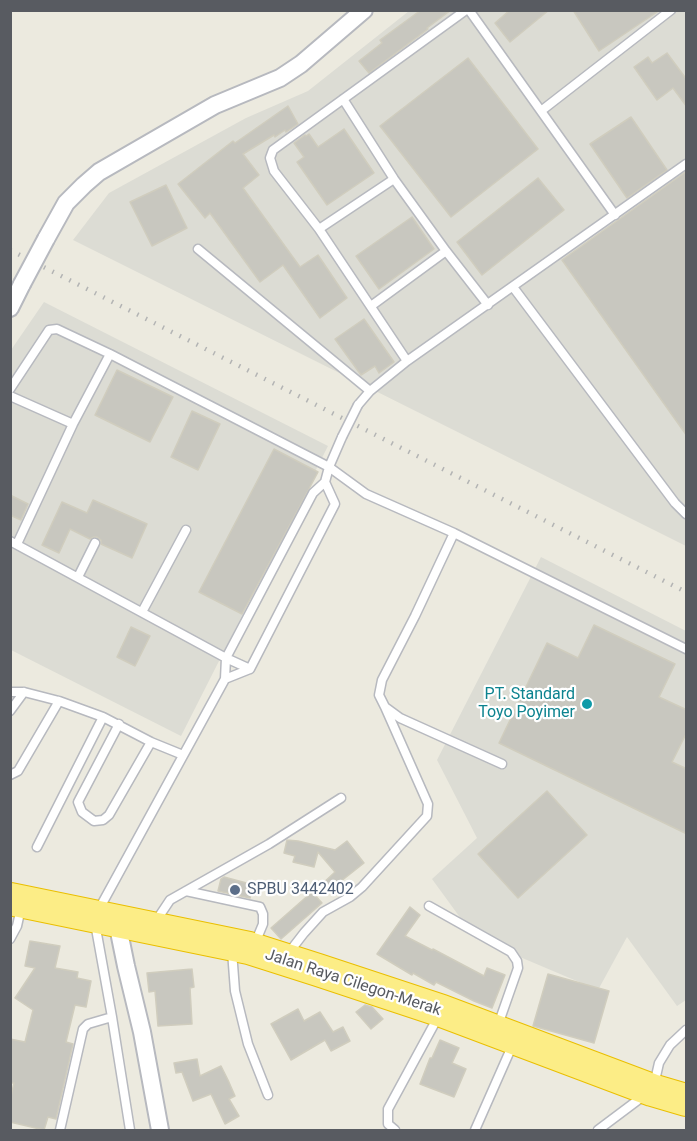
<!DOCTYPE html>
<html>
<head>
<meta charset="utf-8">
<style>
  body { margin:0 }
  #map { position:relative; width:697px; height:1141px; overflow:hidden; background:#eceadf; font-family:Roboto,sans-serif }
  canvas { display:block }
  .frame { position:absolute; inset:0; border:12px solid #585b61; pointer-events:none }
</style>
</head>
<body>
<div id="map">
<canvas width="697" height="1141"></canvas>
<div class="frame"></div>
</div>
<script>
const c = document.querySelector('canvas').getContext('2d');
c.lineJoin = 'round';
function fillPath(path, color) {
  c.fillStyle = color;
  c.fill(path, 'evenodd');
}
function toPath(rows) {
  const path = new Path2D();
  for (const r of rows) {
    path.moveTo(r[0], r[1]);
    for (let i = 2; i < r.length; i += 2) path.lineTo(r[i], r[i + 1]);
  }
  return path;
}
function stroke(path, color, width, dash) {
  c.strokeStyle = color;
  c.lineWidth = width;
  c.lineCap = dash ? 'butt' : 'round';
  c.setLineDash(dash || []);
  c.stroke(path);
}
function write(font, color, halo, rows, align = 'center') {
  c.font = font + ' Roboto,sans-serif';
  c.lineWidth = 4.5;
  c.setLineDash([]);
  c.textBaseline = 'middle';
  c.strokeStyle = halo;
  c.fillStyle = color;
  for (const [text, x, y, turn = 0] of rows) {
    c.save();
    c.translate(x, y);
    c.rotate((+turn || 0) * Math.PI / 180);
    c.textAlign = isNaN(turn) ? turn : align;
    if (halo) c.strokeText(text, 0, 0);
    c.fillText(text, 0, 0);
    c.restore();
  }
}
fillPath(toPath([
  [409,11,686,11,686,546,73,240,109,193,246,118,308,91],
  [44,302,328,446,181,736,11,650,11,350],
  [541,557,686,631,686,1000,677,1006,627,937,598,990,475,938,432,879,477,838,437,760]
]), '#dcdcd4');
const building = toPath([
  [421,10,451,10,427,28,428,29,369,73,359,61,382,43,380,40,421,10],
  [510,10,549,10,510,42,495,23,510,10],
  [573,10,660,10,599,51,573,10],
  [667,53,687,80,687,107,673,88,657,100,634,67,648,57,652,63,667,53],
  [468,58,538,149,451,217,380,126,468,58],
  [288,106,298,124,286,132,285,130,275,137,274,135,243,154,259,175,243,188,300,267,318,255,347,298,320,318,283,265,260,282,210,213,205,218,178,184,233,141,235,143,288,106],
  [631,117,667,170,627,198,590,144,631,117],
  [344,129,374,173,327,205,297,162,304,157,294,143,305,135,306,136,309,134,318,147,344,129],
  [687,171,687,436,562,260,687,171],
  [538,178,564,210,482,275,457,242,538,178],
  [166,185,187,228,152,246,130,202,166,185],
  [412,217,434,249,379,289,356,256,412,217],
  [364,319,394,362,379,373,375,366,361,375,335,339,364,319],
  [117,370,173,397,150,442,95,415,117,370],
  [192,411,220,424,198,470,171,457,192,411],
  [274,449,318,472,242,614,199,592,274,449],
  [10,495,28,504,21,520,10,515,10,495],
  [93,500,147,524,132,558,101,544,101,540,97,537,94,537,90,539,70,529,59,553,42,545,62,502,87,513,93,500],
  [594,625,675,664,659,697,687,710,687,732,672,762,687,769,687,834,499,743,547,643,578,658,594,625],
  [131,627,150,636,135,666,117,657,131,627],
  [547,791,587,835,518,898,478,854,547,791],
  [287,840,298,841,335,850,347,841,364,863,326,893,320,886,335,872,318,852,314,867,293,862,295,856,284,853,287,840],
  [224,877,254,885,250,898,218,891,221,879,224,877],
  [312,892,322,903,281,939,271,928,312,892],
  [410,907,420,915,405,936,432,950,433,949,484,976,487,968,505,975,492,1008,474,1001,436,982,434,985,413,973,412,975,377,954,410,907],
  [30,941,60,946,55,968,78,972,77,978,91,981,86,1007,75,1005,66,1042,73,1044,56,1119,48,1117,44,1130,10,1122,10,1100,14,1083,10,1083,10,1039,25,1042,33,1010,15,998,35,968,25,966,30,941],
  [192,969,194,987,190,988,192,1024,158,1026,155,991,149,992,147,973,192,969],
  [548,974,609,991,594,1043,533,1026,548,974],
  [365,1005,372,1007,383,1019,371,1029,356,1012,365,1005],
  [298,1009,304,1021,320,1012,333,1032,343,1027,350,1041,331,1051,325,1040,291,1060,271,1024,298,1009],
  [440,1040,459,1048,452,1063,466,1069,454,1097,420,1084,430,1058,432,1058,440,1040],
  [197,1059,200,1076,221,1066,228,1080,235,1096,229,1099,239,1116,225,1124,211,1094,193,1101,182,1072,176,1073,174,1063,197,1059]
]);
fillPath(building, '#c8c7bf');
stroke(building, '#d0cdbe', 1.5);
const lane = toPath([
  [469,10,615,215],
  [343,99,394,179,446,251,488,305],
  [541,111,671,10],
  [319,229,394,179],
  [198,249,370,391],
  [513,287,675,503,686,514],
  [371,306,446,251],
  [407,361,319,229,274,171,270,158,273,150,466,10],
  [10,389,49,330,57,329,110,354,329,467,366,494,454,533,686,649],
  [10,396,73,424],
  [358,405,370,391,407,361,686,164],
  [454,533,415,616,382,680,379,695,385,707,400,718,502,764],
  [10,541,226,658,250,669],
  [17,544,73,424,110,354],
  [78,577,95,543],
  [142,612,186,530],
  [225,679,250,669,335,504,325,482],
  [10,692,24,692,59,701,103,717,151,742,183,755],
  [10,711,24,692],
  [119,724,78,802,82,812,94,821,103,820,109,815,151,742],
  [10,775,18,771,59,701],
  [37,847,103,717],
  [186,891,260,907,263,914,263,924,258,936,252,944],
  [429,906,511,952,517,961,518,968,498,1025],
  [98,911,225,679,226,658,313,493,325,482,329,467,342,437],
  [95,923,112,1017,130,1130],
  [155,924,160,915,170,900,269,844,341,798],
  [10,939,17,926,21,908],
  [232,951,235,991,248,1044,268,1095],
  [287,955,304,933,323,912,350,897,362,887,427,816,428,804,385,707],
  [654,1085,659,1063,670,1045,686,1030],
  [60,1130,83,1029,88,1024,112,1017],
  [395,1130,388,1124,388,1109,438,1017],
  [475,1130,513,1044],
  [598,1130,646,1094]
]);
const street = toPath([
  [46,239,66,203,84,185,99,172,215,105,280,78,301,64,364,10],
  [10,308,22,284],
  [117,922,126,966,142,1032,160,1130]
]);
const highway = toPath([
  [10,899,249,948,318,970,442,1011,652,1090,686,1100]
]);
stroke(lane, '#b7b9bf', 11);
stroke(street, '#b7b9bf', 20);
stroke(highway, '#eabf01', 34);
stroke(lane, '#fff', 8);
stroke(street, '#fff', 16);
stroke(highway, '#fced86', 32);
stroke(toPath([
  [10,250,686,592]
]), '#b3b4b4', 4.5, [1.5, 8]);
const laneBridge = toPath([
  [342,437,358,405]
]);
const streetBridge = toPath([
  [22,284,46,239]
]);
stroke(laneBridge, '#b7b9bf', 11, []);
stroke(streetBridge, '#b7b9bf', 20, []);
stroke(laneBridge, '#fff', 8);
stroke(streetBridge, '#fff', 16);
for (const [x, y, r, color] of [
  [587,704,6,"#0f9aa8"],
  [235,890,6,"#5c6f8a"]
]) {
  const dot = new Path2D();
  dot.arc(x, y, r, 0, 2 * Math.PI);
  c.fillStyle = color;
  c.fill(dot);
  stroke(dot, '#fff', 2);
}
write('16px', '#0d838f', '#fff', [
  ["PT. Standard",575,695],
  ["Toyo Poyimer",575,713]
], 'right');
write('16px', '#4e5e75', '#fff', [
  ["SPBU 3442402",247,890]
], 'left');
write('16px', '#585b61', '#fff', [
  ["Jalan Raya Cilegon-Merak",353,983,18]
]);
</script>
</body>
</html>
